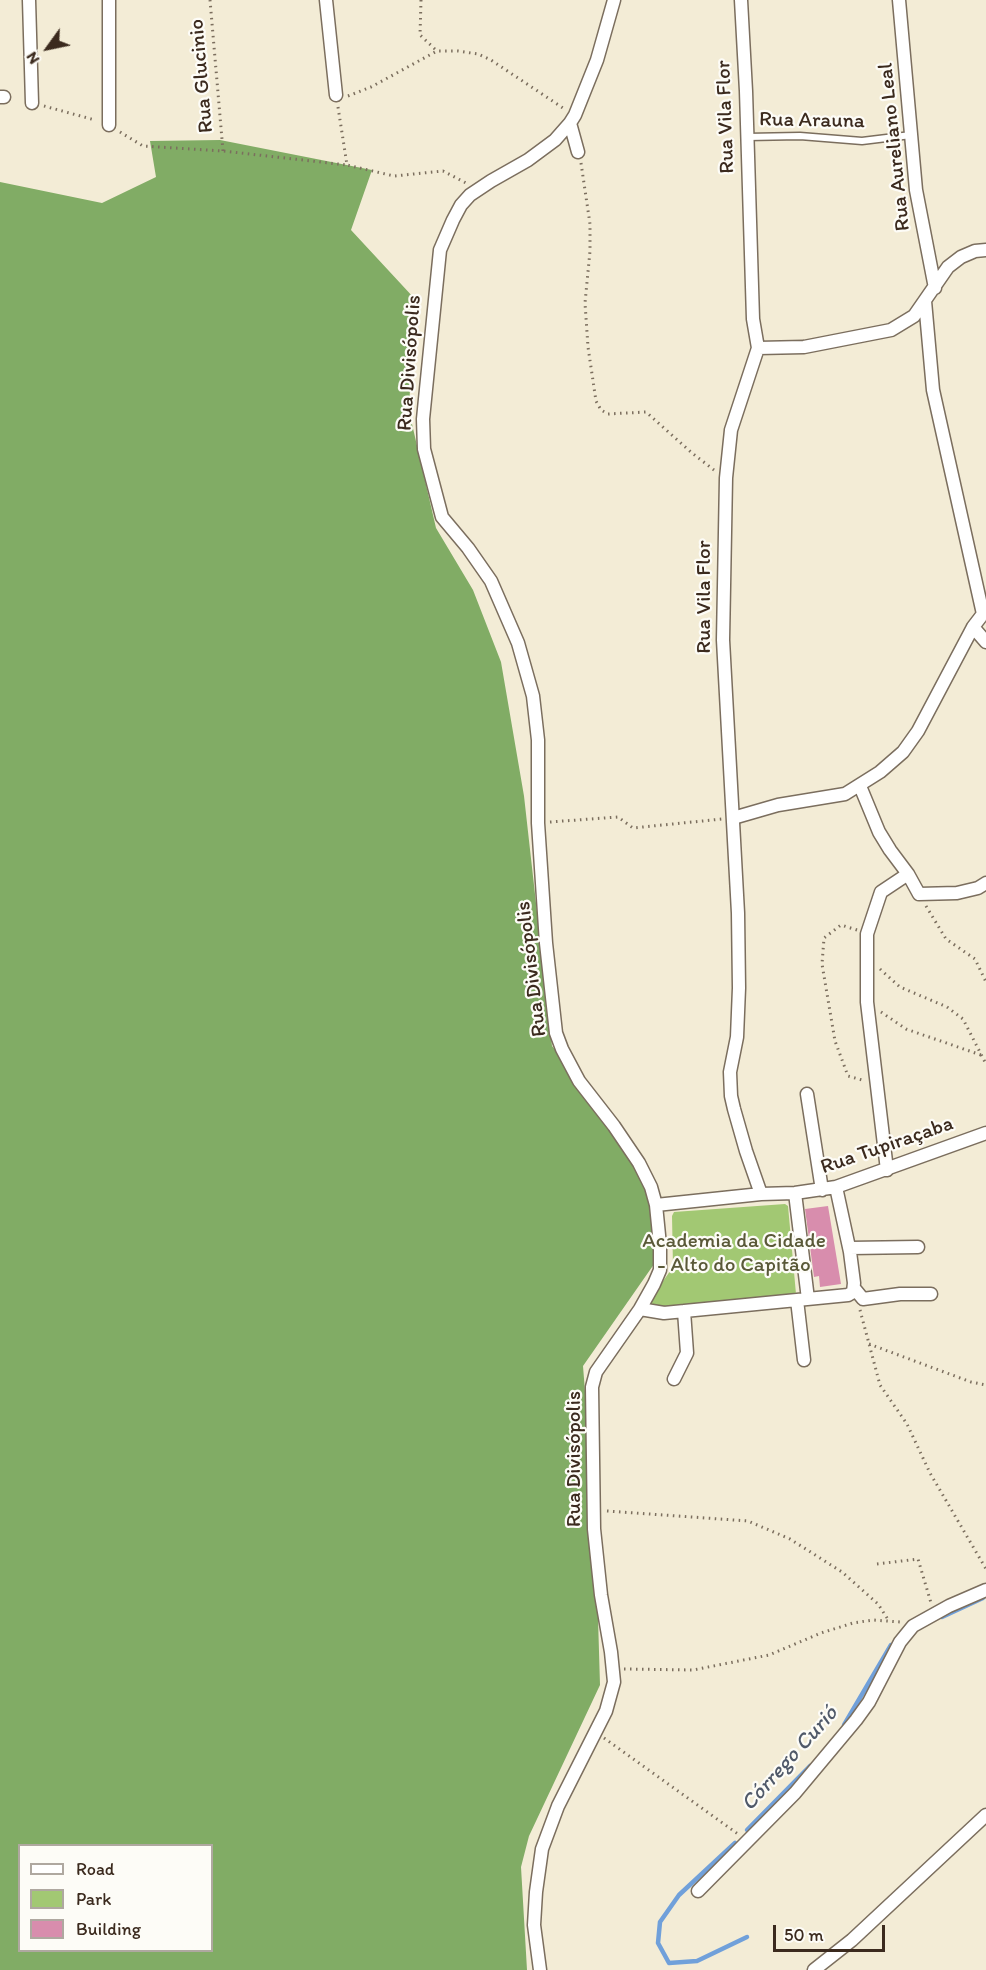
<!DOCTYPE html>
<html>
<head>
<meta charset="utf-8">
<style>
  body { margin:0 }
  #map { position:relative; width:986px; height:1970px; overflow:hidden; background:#f3ecd6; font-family:Itim,sans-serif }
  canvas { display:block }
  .legend { position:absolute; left:18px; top:1844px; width:195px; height:108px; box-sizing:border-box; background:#fdfcf7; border:2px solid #afa8a0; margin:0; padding:8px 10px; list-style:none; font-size:18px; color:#3b2a1e }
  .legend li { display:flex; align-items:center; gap:12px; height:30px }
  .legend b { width:30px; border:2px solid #afa8a0 }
  .north { position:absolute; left:18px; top:18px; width:60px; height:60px; -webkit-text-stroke:4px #fdfcf7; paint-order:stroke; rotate:237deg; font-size:16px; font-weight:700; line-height:24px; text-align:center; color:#3b2a1e }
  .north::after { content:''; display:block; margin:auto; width:21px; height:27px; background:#3b2a1e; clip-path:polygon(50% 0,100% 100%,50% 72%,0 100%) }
  .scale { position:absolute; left:773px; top:1925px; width:112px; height:27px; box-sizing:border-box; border:3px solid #3b2a1e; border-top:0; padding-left:8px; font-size:18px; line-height:21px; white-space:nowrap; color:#3b2a1e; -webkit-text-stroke:4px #fdfcf7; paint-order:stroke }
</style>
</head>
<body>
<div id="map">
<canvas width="986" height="1970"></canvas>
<ul class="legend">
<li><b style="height:8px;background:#fff"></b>Road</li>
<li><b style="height:16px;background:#a2c873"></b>Park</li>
<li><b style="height:16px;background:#d88dad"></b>Building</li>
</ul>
<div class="north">N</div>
<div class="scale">50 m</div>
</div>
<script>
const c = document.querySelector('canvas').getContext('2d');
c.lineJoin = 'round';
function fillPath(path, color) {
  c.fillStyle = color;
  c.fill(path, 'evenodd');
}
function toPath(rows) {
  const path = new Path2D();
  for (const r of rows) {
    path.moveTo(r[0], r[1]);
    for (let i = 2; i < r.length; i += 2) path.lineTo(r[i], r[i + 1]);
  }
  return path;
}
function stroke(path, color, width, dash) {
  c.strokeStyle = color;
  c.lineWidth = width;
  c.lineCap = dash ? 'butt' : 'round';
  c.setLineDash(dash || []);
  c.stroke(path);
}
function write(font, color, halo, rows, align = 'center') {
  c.font = font + ' Itim,sans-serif';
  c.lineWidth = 4.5;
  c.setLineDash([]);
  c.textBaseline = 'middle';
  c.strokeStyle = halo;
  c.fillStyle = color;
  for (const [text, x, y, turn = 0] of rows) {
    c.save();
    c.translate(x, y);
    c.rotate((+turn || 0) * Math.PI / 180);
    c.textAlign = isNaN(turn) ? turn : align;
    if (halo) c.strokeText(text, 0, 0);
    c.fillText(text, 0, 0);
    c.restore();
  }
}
fillPath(toPath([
  [785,1204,788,1206,796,1294,693,1304,669,1309,652,1306,649,1301,673,1267,672,1216,674,1212]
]), '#a2c873');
fillPath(toPath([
  [220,140,372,170,351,230,414,298,409,411,436,528,473,590,501,662,524,796,552,1046,619,1127,654,1183,659,1257,583,1366,595,1518,600,1685,529,1836,521,1867,527,1970,0,1970,0,182,102,203,156,177,150,141],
  [20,1846,212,1846,212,1950,20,1950]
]), '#81ac65');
stroke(toPath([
  [942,1617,983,1598],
  [844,1725,891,1645],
  [747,1830,810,1766],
  [735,1843,679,1895,660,1922,658,1943,669,1963,697,1961,747,1937]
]), '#70a0da', 4.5);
fillPath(toPath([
  [828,1206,841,1284,820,1287,819,1276,814,1277,805,1209]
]), '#d88dad');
const lane = toPath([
  [747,137,800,136,862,141,911,135]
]);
const street = toPath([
  [29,0,32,103],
  [109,0,109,125],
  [326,0,336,95],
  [741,0,746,91,753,319,758,348,731,430,726,478,723,640,738,913,739,988,737,1037,730,1072,731,1096,734,1109,746,1151,761,1194],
  [899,0,916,190,935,288],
  [0,97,4,97],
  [570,123,578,152],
  [925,301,933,390,983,614],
  [758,348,804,347,891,330,914,316,948,267,961,257,975,251,986,250],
  [973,627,986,642],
  [860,786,879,832,890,850,908,874,919,894,957,893,978,888,986,883],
  [733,818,778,805,845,794,880,772,903,752,918,731,973,627,986,610],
  [807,1094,822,1190],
  [887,1170,867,1002,867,934,881,892,908,874],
  [795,1193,808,1299],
  [656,1205,761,1194,795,1193,836,1187,986,1133],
  [850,1248,918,1247],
  [854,1288,863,1299,900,1294,931,1294],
  [797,1300,804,1360],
  [640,1309,664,1313,848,1295,853,1292,854,1283,850,1252,836,1187],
  [674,1379,687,1353,684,1311],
  [698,1891,795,1793,856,1720,869,1702,900,1642,913,1626,949,1606,986,1590],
  [540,1970,534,1925,536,1892,542,1849,558,1806,606,1711,614,1682,611,1652,601,1595,594,1529,592,1387,596,1372,640,1309,654,1284,660,1270,660,1245,656,1205,651,1187,639,1163,614,1126,579,1081,562,1049,556,1033,546,943,538,823,538,740,533,696,518,643,491,581,468,548,442,517,424,449,423,419,440,250,453,220,461,205,470,195,491,181,528,160,555,140,570,123,575,115,597,60,614,0],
  [814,1970,852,1940,986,1815]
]);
stroke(lane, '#7b6e5e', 9);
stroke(street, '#7b6e5e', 15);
stroke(toPath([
  [210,0,223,151],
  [421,0,420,35,437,51],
  [348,96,371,87,437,51,458,51,478,54,491,60,563,108],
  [44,106,95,120],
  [338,107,347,165,394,176,443,171,466,183],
  [120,132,143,146,223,151,347,165],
  [581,163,590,224,590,251,585,303,588,347,596,401,601,410,608,414,646,412,692,453,714,470],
  [550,822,618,817,633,828,722,819],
  [926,906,946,939,975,959,986,982],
  [857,930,841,925,824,938,822,964,835,1041,848,1076,862,1080],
  [880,969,900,987,947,1007,963,1019,986,1064],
  [881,1012,906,1029,981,1055],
  [860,1310,880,1385,907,1424,930,1473,986,1569],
  [869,1344,971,1382,986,1385],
  [607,1511,748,1521,790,1539,842,1572,878,1604,889,1621],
  [877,1564,918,1559,931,1603],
  [624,1669,693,1670,769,1655,821,1633,853,1623,873,1620,900,1622],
  [604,1738,738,1834]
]), '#7b6e5e', 3, [1.5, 4.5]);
stroke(lane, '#fff', 6);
stroke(street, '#fff', 12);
write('21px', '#3b2a1e', '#fdfcf7', [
  ["Rua Glucinio",202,76,-95],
  ["Rua Vila Flor",726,117,-92],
  ["Rua Arauna",812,121,1],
  ["Rua Aureliano Leal",895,147,-96],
  ["Rua Divisópolis",410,363,-86],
  ["Rua Vila Flor",705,597,-90],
  ["Rua Divisópolis",532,969,-97],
  ["Rua Tupiraçaba",887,1146,-19],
  ["Rua Divisópolis",575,1459,-90]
]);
write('21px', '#5a5938', '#fdfcf7', [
  ["Academia da Cidade",734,1242],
  ["- Alto do Capitão",734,1266]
]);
write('italic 22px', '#505969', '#fdfcf7', [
  ["Córrego Curió",790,1759,-48]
]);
</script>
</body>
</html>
